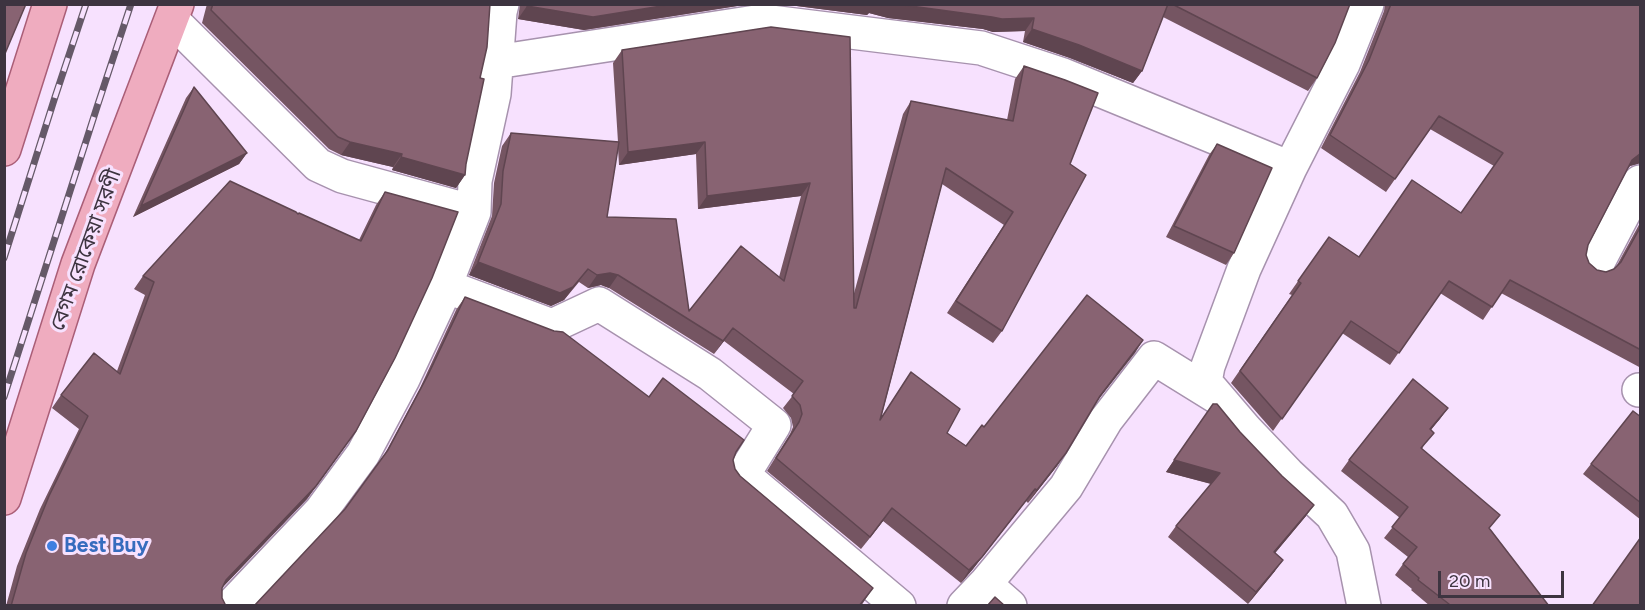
<!DOCTYPE html>
<html>
<head>
<meta charset="utf-8">
<style>
  body { margin:0 }
  #map { position:relative; width:1645px; height:610px; overflow:hidden; background:#f7e1fe; font-family:Figtree,sans-serif }
  canvas { display:block }
  .frame { position:absolute; inset:0; border:6px solid #3d3440; pointer-events:none }
  .scale { position:absolute; left:1438px; top:571px; width:126px; height:27px; box-sizing:border-box; border:3px solid #3d3440; border-top:0; padding-left:8px; font-size:18px; line-height:21px; white-space:nowrap; color:#3d3440; -webkit-text-stroke:4px #f7e1fe; paint-order:stroke }
</style>
</head>
<body>
<div id="map">
<canvas width="1645" height="610"></canvas>
<div class="frame"></div>
<div class="scale">20 m</div>
</div>
<script>
const c = document.querySelector('canvas').getContext('2d');
c.lineJoin = 'round';
function toPath(rows) {
  const path = new Path2D();
  for (const r of rows) {
    path.moveTo(r[0], r[1]);
    for (let i = 2; i < r.length; i += 2) path.lineTo(r[i], r[i + 1]);
  }
  return path;
}
function stroke(path, color, width, dash) {
  c.strokeStyle = color;
  c.lineWidth = width;
  c.lineCap = dash ? 'butt' : 'round';
  c.setLineDash(dash || []);
  c.stroke(path);
}
function fillPath(path, color) {
  c.fillStyle = color;
  c.fill(path, 'evenodd');
}
function write(font, color, halo, rows, align = 'center') {
  c.font = font + ' Figtree,"Noto Sans Bengali",sans-serif';
  c.lineWidth = 6;
  c.setLineDash([]);
  c.textBaseline = 'middle';
  c.strokeStyle = halo;
  c.fillStyle = color;
  for (const [text, x, y, turn = 0] of rows) {
    c.save();
    c.translate(x, y);
    c.rotate((+turn || 0) * Math.PI / 180);
    c.textAlign = isNaN(turn) ? turn : align;
    if (halo) c.strokeText(text, 0, 0);
    c.fillText(text, 0, 0);
    c.restore();
  }
}
const minor = toPath([
  [172,20,318,165,342,176,474,212],
  [496,62,762,21,981,48,1063,75,1290,168],
  [1596,266,1640,182],
  [445,286,552,326,599,304,710,374,774,425,743,475,899,606],
  [1639,390,1640,390],
  [985,584,1066,487,1106,420,1154,358,1217,397],
  [231,606,321,511,363,454,403,379,441,298,445,286,474,212,475,181,494,94,500,12,502,4],
  [964,606,985,584,1010,606],
  [1364,606,1353,551,1332,515,1288,474,1246,430,1205,382,1208,366,1244,269,1290,168,1343,64,1367,4]
]);
const primary = toPath([
  [4,149,50,4],
  [4,498,78,264,177,4]
]);
stroke(minor, '#a792ae', 36);
stroke(primary, '#aa5e77', 36);
stroke(minor, '#fff', 33);
stroke(primary, '#efacbf', 33);
const rail = toPath([
  [4,258,55,97,86,4],
  [4,397,97,107,131,4]
]);
stroke(rail, '#655968', 7);
stroke(rail, '#f7e1fe', 4.5, [14]);
fillPath(toPath([
  [207,4,490,4,480,78,466,164,465,175,456,188,392,170,393,167,341,155,329,149,202,23],
  [520,4,750,4,584,30,518,19],
  [781,4,1350,4,1317,78,1308,91,1163,17,1142,71,1133,83,1070,58,1023,42,1025,31,993,32,983,29,888,18,869,13,867,15],
  [1385,4,1641,4,1640,163,1630,166,1628,168,1588,245,1586,255,1589,263,1597,270,1606,272,1614,269,1616,267,1641,221,1641,368,1501,293,1483,320,1440,293,1390,365,1342,333,1273,431,1231,383,1292,295,1289,294,1329,237,1359,257,1461,213,1494,166,1430,129,1386,192,1321,148,1360,72,1384,11],
  [771,27,853,297,903,114,911,101,1007,120,1015,79,1024,66,1065,80,1002,331,993,343,947,313,1004,225,942,184,881,418,911,372,947,433,966,446,984,427,1143,340,1097,401,1057,466,1028,503,1026,501,973,569,961,583,883,521,861,549,767,471,790,434,793,427,791,418,783,408,794,394,724,341,714,354,609,288,601,285,588,288,579,282,564,300,551,306,469,275,492,216,494,183,502,146,511,133,618,142,613,63,622,50],
  [618,148,619,165,696,154,698,209,801,196,779,277,689,311,607,217],
  [194,87,247,153,239,164,133,217,186,98],
  [1217,144,1234,253,1226,265,1166,237,1209,155],
  [385,192,347,444,307,499,222,588,222,598,226,606,6,606,17,566,40,509,79,429,52,408,61,395,117,371,145,295,134,289,143,276,298,214,359,240,376,205],
  [465,297,649,397,736,452,733,460,735,469,740,476,873,588,861,606,254,606,345,509,381,461,420,388,456,310],
  [1213,404,1306,516,1275,553,1275,571,1248,604,1168,537,1176,526,1211,484,1166,472],
  [1448,408,1431,430,1422,449,1490,529,1549,606,1430,606,1411,590,1412,589,1395,575,1408,557,1384,538,1400,518,1341,471,1349,460],
  [1641,417,1641,520,1583,474,1591,464]
]), '#755562');
fillPath(toPath([
  [674,4,750,4,584,30,518,19,527,6],
  [781,4,896,4,1034,18,1025,31,993,32,983,29,888,18,869,13,867,15],
  [1032,29,1079,45,1142,71,1133,83,1070,58,1023,42],
  [350,142,402,154,393,167,341,155],
  [705,142,696,154,619,165,628,152],
  [247,153,239,164,133,217,141,206],
  [1639,153,1641,153,1641,163,1630,166,1623,173,1632,160],
  [401,157,465,175,456,188,392,170],
  [810,183,801,196,698,209,707,196],
  [478,262,588,269,564,300,551,306,469,275],
  [610,273,618,275,609,288,601,285,588,288,597,275],
  [733,328,724,341,714,354,723,341],
  [1143,340,1135,353,1091,409,1100,396],
  [1448,408,1440,419,1422,440,1430,429],
  [347,444,307,499,217,593,226,580],
  [1066,453,1057,466,1028,503,1037,490],
  [1174,460,1220,473,1212,484,1166,472],
  [1035,489,973,569,961,583,969,570],
  [1314,505,1306,516,1266,564,1274,552],
  [892,508,883,521,861,549,870,537],
  [1283,560,1275,571,1248,604,1256,592]
]), '#5f4550');
const building = toPath([
  [4,4,26,4,4,56,4,4],
  [213,4,490,4,487,47,480,78,484,79,466,164,465,175,401,157,402,154,350,142,338,137,211,10,213,4],
  [527,4,674,4,593,17,527,6,527,4],
  [896,4,1168,4,1142,71,1079,45,1032,29,1034,18,1002,19,992,17,896,4],
  [1172,4,1350,4,1335,43,1317,78,1172,4],
  [1391,4,1641,4,1641,153,1632,160,1588,245,1586,255,1589,263,1597,270,1606,272,1614,269,1621,262,1641,226,1641,350,1510,280,1492,307,1449,281,1399,353,1351,321,1282,419,1240,371,1301,283,1298,281,1329,237,1359,257,1412,180,1461,213,1503,153,1439,116,1395,179,1330,135,1369,60,1391,4],
  [771,27,850,37,854,308,856,308,911,101,1013,121,1024,66,1065,80,1098,93,1070,164,1086,175,1002,331,956,301,1013,212,946,168,880,420,911,372,960,409,947,433,966,446,982,425,984,427,1087,295,1143,340,1100,396,1066,453,1037,490,1035,489,982,557,969,570,892,508,870,537,776,458,799,422,802,414,800,405,792,396,803,381,733,328,723,341,618,275,610,273,597,275,588,269,573,287,560,293,478,262,501,204,503,171,511,133,619,142,607,217,676,219,689,311,741,246,784,281,810,183,707,196,705,142,628,152,622,50,771,27],
  [194,87,247,153,141,206,194,87],
  [1217,144,1272,168,1234,253,1174,226,1217,144],
  [230,181,296,212,298,214,299,213,361,241,385,192,458,212,432,278,395,358,356,431,316,486,226,580,222,588,222,598,226,606,11,606,26,553,49,496,88,416,61,395,94,353,120,374,154,282,143,276,230,181],
  [465,297,554,331,563,332,649,397,663,378,744,440,736,452,733,460,735,469,740,476,873,588,859,606,254,606,345,509,388,450,428,375,465,297],
  [1413,379,1448,408,1430,429,1434,433,1421,448,1500,515,1489,528,1549,606,1446,606,1449,604,1418,580,1419,578,1403,564,1417,547,1392,527,1408,507,1349,460,1413,379],
  [1213,404,1217,404,1240,432,1282,476,1314,505,1274,552,1283,560,1256,592,1176,526,1220,473,1174,460,1213,404],
  [1633,411,1641,417,1641,503,1591,464,1633,411],
  [1641,537,1641,606,1592,606,1641,537],
  [995,597,1005,606,987,606,995,597]
]);
fillPath(building, '#886372');
stroke(building, '#5f4550', 1.5);
for (const [x, y, r, color] of [
  [52,546,6,"#3f7fe0"]
]) {
  const dot = new Path2D();
  dot.arc(x, y, r, 0, 2 * Math.PI);
  c.fillStyle = color;
  c.fill(dot);
  stroke(dot, '#f7e1fe', 2);
}
write('21px', '#3d3440', '#f7e1fe', [
  ["বেগম রোকেয়া সরণী",86,250,-70]
]);
write('bold 21px', '#366cbe', '#f7e1fe', [
  ["Best Buy",64,546]
], 'left');
</script>
</body>
</html>
